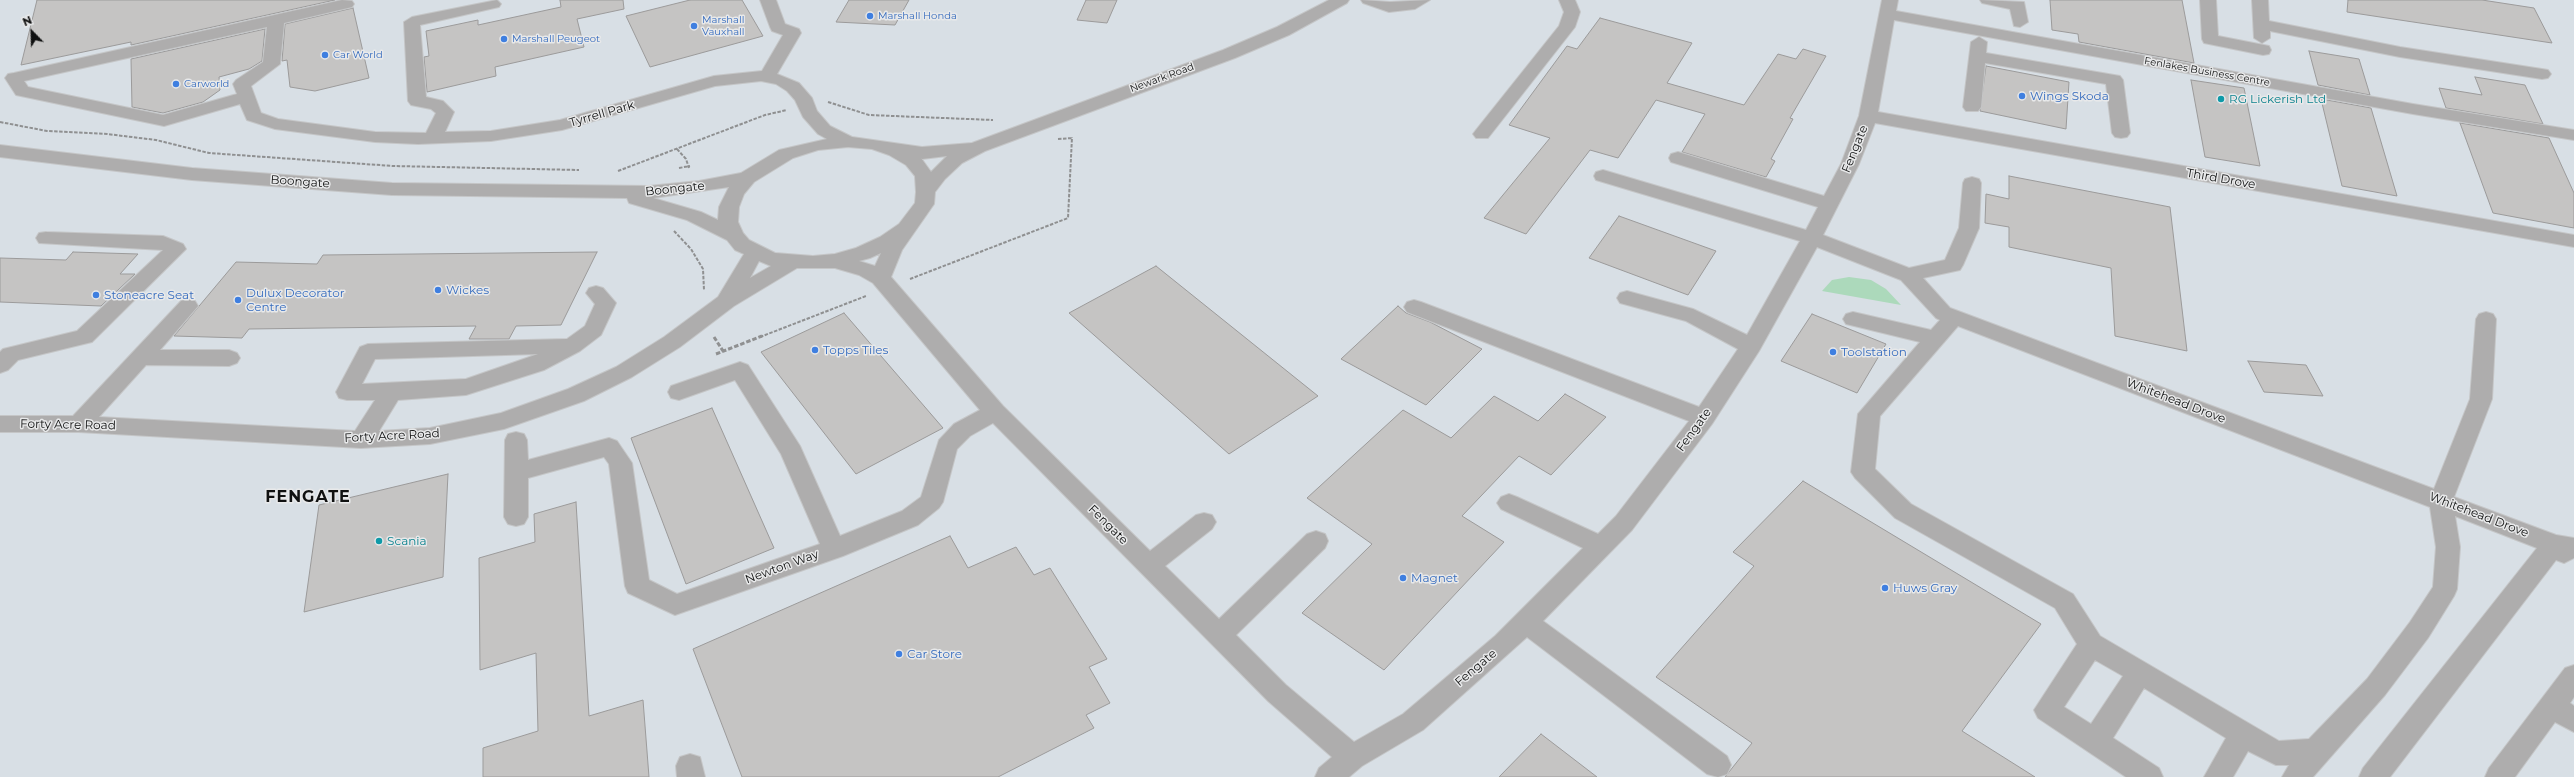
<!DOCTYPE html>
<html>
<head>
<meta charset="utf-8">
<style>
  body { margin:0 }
  #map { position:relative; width:2574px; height:777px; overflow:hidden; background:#e8e9ea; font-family:Montserrat,sans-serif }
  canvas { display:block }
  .north { position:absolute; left:12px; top:12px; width:40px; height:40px; -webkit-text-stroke:3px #e8e9ea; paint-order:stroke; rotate:337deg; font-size:11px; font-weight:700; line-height:16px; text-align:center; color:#101111 }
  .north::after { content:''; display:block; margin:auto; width:14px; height:18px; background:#101111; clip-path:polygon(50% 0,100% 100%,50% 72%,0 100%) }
</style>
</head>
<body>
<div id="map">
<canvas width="2574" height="777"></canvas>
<div class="north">N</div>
</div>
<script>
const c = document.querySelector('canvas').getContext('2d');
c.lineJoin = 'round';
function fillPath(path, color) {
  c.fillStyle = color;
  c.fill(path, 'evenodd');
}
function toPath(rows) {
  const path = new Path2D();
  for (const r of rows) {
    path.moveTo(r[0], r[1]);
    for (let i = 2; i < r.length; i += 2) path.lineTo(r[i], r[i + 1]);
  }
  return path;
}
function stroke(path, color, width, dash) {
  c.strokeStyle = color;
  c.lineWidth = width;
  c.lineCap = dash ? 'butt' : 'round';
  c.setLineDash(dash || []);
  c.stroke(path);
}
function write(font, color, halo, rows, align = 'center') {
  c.font = font + ' Montserrat,sans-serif';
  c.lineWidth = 3;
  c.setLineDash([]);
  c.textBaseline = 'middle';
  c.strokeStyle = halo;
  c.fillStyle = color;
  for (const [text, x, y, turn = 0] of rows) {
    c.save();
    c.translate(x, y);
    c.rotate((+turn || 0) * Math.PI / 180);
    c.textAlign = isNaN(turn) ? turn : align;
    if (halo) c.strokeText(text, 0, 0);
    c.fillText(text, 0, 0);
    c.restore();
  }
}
fillPath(toPath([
  [0,0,2574,0,2574,777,0,777]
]), '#d8dfe5');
fillPath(toPath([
  [1849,277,1871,280,1886,289,1901,305,1822,291,1832,280]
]), '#acd9bb');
const building = toPath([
  [37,0,335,0,131,45,131,42,21,65,37,0],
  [560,0,623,0,624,9,577,19,584,47,495,67,496,76,427,92,424,57,429,56,426,31,478,20,478,25,561,7,560,0],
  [690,0,742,0,763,36,650,67,626,16,690,0],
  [849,0,909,0,895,25,836,22,849,0],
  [1086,0,1117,0,1107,23,1077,20,1086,0],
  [2050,0,2182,0,2194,63,2079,42,2078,34,2052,30,2050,0],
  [2348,0,2482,0,2534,8,2552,43,2347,12,2348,0],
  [353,8,369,78,315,91,290,87,287,60,282,61,285,24,353,8],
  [1600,18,1692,43,1667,83,1744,105,1778,54,1796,59,1803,49,1826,56,1790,118,1793,119,1771,159,1775,161,1766,177,1682,152,1705,114,1656,100,1618,158,1590,150,1526,234,1484,218,1550,138,1509,125,1567,46,1577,49,1600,18],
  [265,29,262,61,249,69,219,77,220,90,203,102,163,113,132,107,131,59,265,29],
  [2309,51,2359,59,2370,95,2318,85,2309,51],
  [1986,66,2069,82,2066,129,1980,111,1986,66],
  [2475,77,2525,85,2543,124,2446,108,2439,88,2482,95,2475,77],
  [2191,80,2244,88,2260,166,2205,157,2191,80],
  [2321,99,2371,108,2397,196,2342,186,2321,99],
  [2460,123,2549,138,2574,193,2574,228,2493,213,2460,123],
  [2009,176,2170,207,2187,351,2115,336,2111,268,2009,247,2009,227,1985,223,1986,194,2009,199,2009,176],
  [1619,216,1716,251,1688,295,1589,258,1619,216],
  [73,252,138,254,120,274,135,274,101,306,0,302,0,258,66,260,73,252],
  [597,252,561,325,516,326,509,339,469,339,476,326,249,329,242,338,174,336,236,262,317,264,323,255,597,252],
  [1156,266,1318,396,1229,454,1069,313,1156,266],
  [1398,306,1406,313,1430,322,1482,349,1426,405,1341,359,1398,306],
  [844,313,943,428,856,474,761,352,844,313],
  [1812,314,1886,344,1857,393,1781,361,1812,314],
  [2248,361,2306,365,2323,396,2264,392,2248,361],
  [1565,394,1606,417,1551,475,1519,456,1462,516,1504,542,1384,670,1302,613,1372,544,1307,498,1403,410,1451,438,1494,396,1538,421,1565,394],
  [712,408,774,548,686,584,631,438,712,408],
  [448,474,443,577,304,612,319,505,448,474],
  [1803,481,2041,624,1962,731,2035,777,1725,777,1752,743,1656,677,1754,566,1733,552,1803,481],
  [576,502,589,716,643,700,649,777,483,777,483,748,538,731,536,653,480,670,479,558,535,542,534,514,576,502],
  [950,536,968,568,1016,547,1034,575,1050,568,1107,659,1089,667,1110,703,1086,715,1094,728,998,777,742,777,693,649,950,536],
  [1541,734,1597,777,1499,777,1541,734]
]);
fillPath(building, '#c5c4c3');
stroke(building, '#9c9b9b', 1);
const minor = toPath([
  [342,0,352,1,354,4,352,7,284,23,280,64,251,86,261,113,278,119,375,132,426,133,436,113,431,109,411,105,408,101,404,22,412,17,497,0,501,4,499,7,420,25,426,97,443,101,454,112,445,132,491,131,560,120,714,76,762,71,783,35,772,31,770,27,760,0,776,0,785,24,799,29,801,33,777,74,799,83,812,98,817,111,830,126,852,137,922,147,972,143,1223,50,1277,27,1329,0,1349,0,1347,3,1289,35,1235,58,985,151,962,163,945,179,935,192,934,204,902,250,891,277,1003,406,1150,551,1196,515,1204,513,1212,515,1216,522,1212,529,1165,566,1219,619,1307,534,1316,531,1325,534,1328,541,1325,548,1236,635,1286,685,1354,742,1403,714,1495,636,1583,548,1501,509,1497,503,1501,497,1509,494,1517,497,1598,534,1616,516,1689,421,1407,312,1404,307,1407,302,1414,300,1421,302,1699,407,1738,349,1686,321,1620,303,1617,298,1620,293,1627,291,1693,309,1747,335,1800,241,1596,180,1594,176,1596,172,1603,170,1806,230,1818,207,1671,162,1669,158,1671,154,1678,152,1824,196,1841,164,1859,116,1882,0,1898,0,1896,11,2413,104,2574,130,2574,140,2413,114,1894,20,1878,112,2574,235,2574,247,1875,123,1859,164,1823,235,1909,268,1945,260,1959,228,1963,183,1965,179,1972,177,1979,179,1981,183,1979,228,1963,265,1960,270,1923,278,1950,308,2434,489,2470,399,2476,319,2479,314,2486,312,2493,314,2496,319,2492,399,2454,497,2556,535,2574,538,2574,558,2564,563,2556,560,2390,777,2359,777,2363,768,2537,548,2455,516,2460,547,2457,589,2454,596,2428,638,2385,695,2313,777,2282,777,2289,765,2276,765,2248,751,2233,777,2204,777,2226,738,2144,688,2113,738,2159,768,2163,777,2126,777,2038,718,2034,710,2077,644,2055,608,1895,518,1855,478,1851,472,1858,414,1920,342,1846,324,1843,319,1846,314,1853,312,1931,330,1940,320,1936,318,1901,280,1817,247,1759,351,1712,424,1632,530,1543,621,1727,756,1731,765,1727,774,1718,777,1707,774,1527,637,1423,730,1362,766,1349,777,1315,777,1319,768,1332,757,1268,701,993,423,970,436,957,449,943,502,939,508,918,525,843,556,675,615,628,593,625,586,609,464,604,457,528,478,528,517,524,524,516,526,508,524,504,517,505,440,508,434,516,432,524,434,527,440,528,460,609,438,617,441,632,463,649,580,677,594,820,544,781,454,735,380,679,400,671,398,668,392,671,386,740,362,748,365,800,446,840,536,902,511,921,497,939,440,954,424,980,410,873,283,859,275,835,268,797,268,734,306,680,347,632,377,584,401,504,429,430,444,361,448,79,432,0,432,0,416,73,416,181,301,188,299,195,301,198,306,160,350,229,350,237,353,240,358,237,363,229,366,146,365,99,417,355,431,375,400,347,400,339,398,336,392,360,347,368,344,567,339,585,326,595,304,586,293,589,288,596,286,603,288,616,303,601,335,580,351,544,370,466,395,398,400,379,431,430,428,501,413,568,389,616,367,664,337,718,297,744,254,735,250,727,240,687,220,629,203,627,198,392,195,192,180,0,157,0,145,192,168,392,183,649,186,699,181,741,173,779,150,827,139,818,134,803,117,795,100,787,91,776,84,761,81,715,86,562,130,491,141,418,144,375,142,275,129,247,120,240,104,164,126,16,95,5,78,8,74,14,73,342,0],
  [267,27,263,62,236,80,233,84,237,94,163,115,28,87,24,81,267,27],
  [848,147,872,149,889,155,906,165,915,176,916,192,915,203,899,224,880,237,856,248,835,254,813,256,775,253,749,240,743,233,738,222,739,207,744,194,754,182,793,158,818,150,848,147],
  [947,156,931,172,921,158,922,159,947,156],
  [729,187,719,207,718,220,701,212,653,198,729,187],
  [881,253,875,266,859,261,870,258,881,253],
  [759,261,771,266,750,278,759,261],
  [1958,326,2430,507,2436,547,2433,587,2410,622,2367,679,2309,739,2279,741,2100,636,2073,594,1911,504,1875,469,1880,416,1958,326],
  [538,354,466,379,362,384,375,359,538,354],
  [2095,660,2123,676,2091,724,2064,707,2095,660],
  [1361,0,1390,2,1430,0,1415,9,1389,12,1363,3,1361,0],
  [1559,0,1575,0,1580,12,1575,27,1488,138,1476,138,1473,134,1476,130,1559,26,1564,12,1559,0],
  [1980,0,2024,2,2028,22,2020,27,2014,26,2010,9,1982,3,1980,0],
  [2200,0,2216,0,2218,36,2269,46,2271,50,2269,54,2263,55,2204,43,2202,39,2200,0],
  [2252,0,2268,0,2269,21,2400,47,2542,69,2548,70,2551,74,2548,78,2542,79,2400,57,2270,31,2270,38,2262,43,2254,38,2252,0],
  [1979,37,1987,42,1986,53,2120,76,2123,80,2130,133,2127,137,2121,138,2115,137,2112,133,2106,84,1985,63,1981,107,1978,111,1966,111,1963,107,1971,42,1979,37],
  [46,232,163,236,183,244,186,249,92,342,18,360,8,370,0,373,0,352,3,349,77,331,163,250,39,243,36,238,39,233,46,232],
  [2574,665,2574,697,2570,703,2574,706,2574,732,2555,722,2515,777,2485,777,2489,768,2565,668,2574,665],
  [690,754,700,757,705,777,677,777,676,766,680,757,690,754]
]);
stroke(minor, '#c5c6c7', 2);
stroke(toPath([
  [828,102,869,115,993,120],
  [0,122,47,131,107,134,156,140,209,153,393,166,579,170],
  [1058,139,1072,138],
  [677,149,686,159,689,168],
  [679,168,690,166],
  [618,171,765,115,787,110],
  [674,231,691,249,703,269,704,290],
  [910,279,1068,218,1072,137],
  [760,337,866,296]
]), '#8f9091', 2, [3.5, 1.5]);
stroke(toPath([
  [714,337,723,351],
  [716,354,762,336]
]), '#8f9091', 3, [4.5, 2]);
fillPath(minor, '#aeadad');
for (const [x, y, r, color] of [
  [870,16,4,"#3f7fe0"],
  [694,26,4,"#3f7fe0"],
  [504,39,4,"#3f7fe0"],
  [325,55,4,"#3f7fe0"],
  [176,84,4,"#3f7fe0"],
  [2022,96,4,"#3f7fe0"],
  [2221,99,4,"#0f9aa8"],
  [438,290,4,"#3f7fe0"],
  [96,295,4,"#3f7fe0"],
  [238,300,4,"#3f7fe0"],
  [815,350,4,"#3f7fe0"],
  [1833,352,4,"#3f7fe0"],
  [379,541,4,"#0f9aa8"],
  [1403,578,4,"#3f7fe0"],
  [1885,588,4,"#3f7fe0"],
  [899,654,4,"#3f7fe0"]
]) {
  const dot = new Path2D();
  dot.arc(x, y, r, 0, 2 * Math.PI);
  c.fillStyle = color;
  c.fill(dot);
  stroke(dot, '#e8e9ea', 1.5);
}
write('10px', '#366cbe', '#e8e9ea', [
  ["Marshall Honda",878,16],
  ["Marshall",702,20],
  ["Vauxhall",702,32],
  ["Marshall Peugeot",512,39],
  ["Car World",333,55],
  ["Carworld",184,84]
], 'left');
write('10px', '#101111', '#e8e9ea', [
  ["Fenlakes Business Centre",2207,72,10],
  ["Newark Road",1162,78,-20]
]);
write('12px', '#366cbe', '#e8e9ea', [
  ["Wings Skoda",2030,96],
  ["Wickes",446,290],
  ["Dulux Decorator",246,293],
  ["Centre",246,307],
  ["Stoneacre Seat",104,295],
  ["Topps Tiles",823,350],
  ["Toolstation",1841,352],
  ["Magnet",1411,578],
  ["Huws Gray",1893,588],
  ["Car Store",907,654]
], 'left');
write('12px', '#0d838f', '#e8e9ea', [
  ["RG Lickerish Ltd",2229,99],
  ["Scania",387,541]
], 'left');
write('12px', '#101111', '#e8e9ea', [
  ["Tyrrell Park",602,114,-16],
  ["Fengate",1855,149,-68],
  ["Third Drove",2221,179,10],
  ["Boongate",300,182,4],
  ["Boongate",675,189,-6],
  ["Whitehead Drove",2176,401,21],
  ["Forty Acre Road",68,425,1],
  ["Fengate",1694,430,-54],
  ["Forty Acre Road",392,436,-3],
  ["Whitehead Drove",2479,515,21],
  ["Fengate",1108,525,45],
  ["Newton Way",782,567,-20],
  ["Fengate",1476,668,-40]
]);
c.letterSpacing = '1px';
write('bold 16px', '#101111', '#e8e9ea', [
  ["FENGATE",308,497]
]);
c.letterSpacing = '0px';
</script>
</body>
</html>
